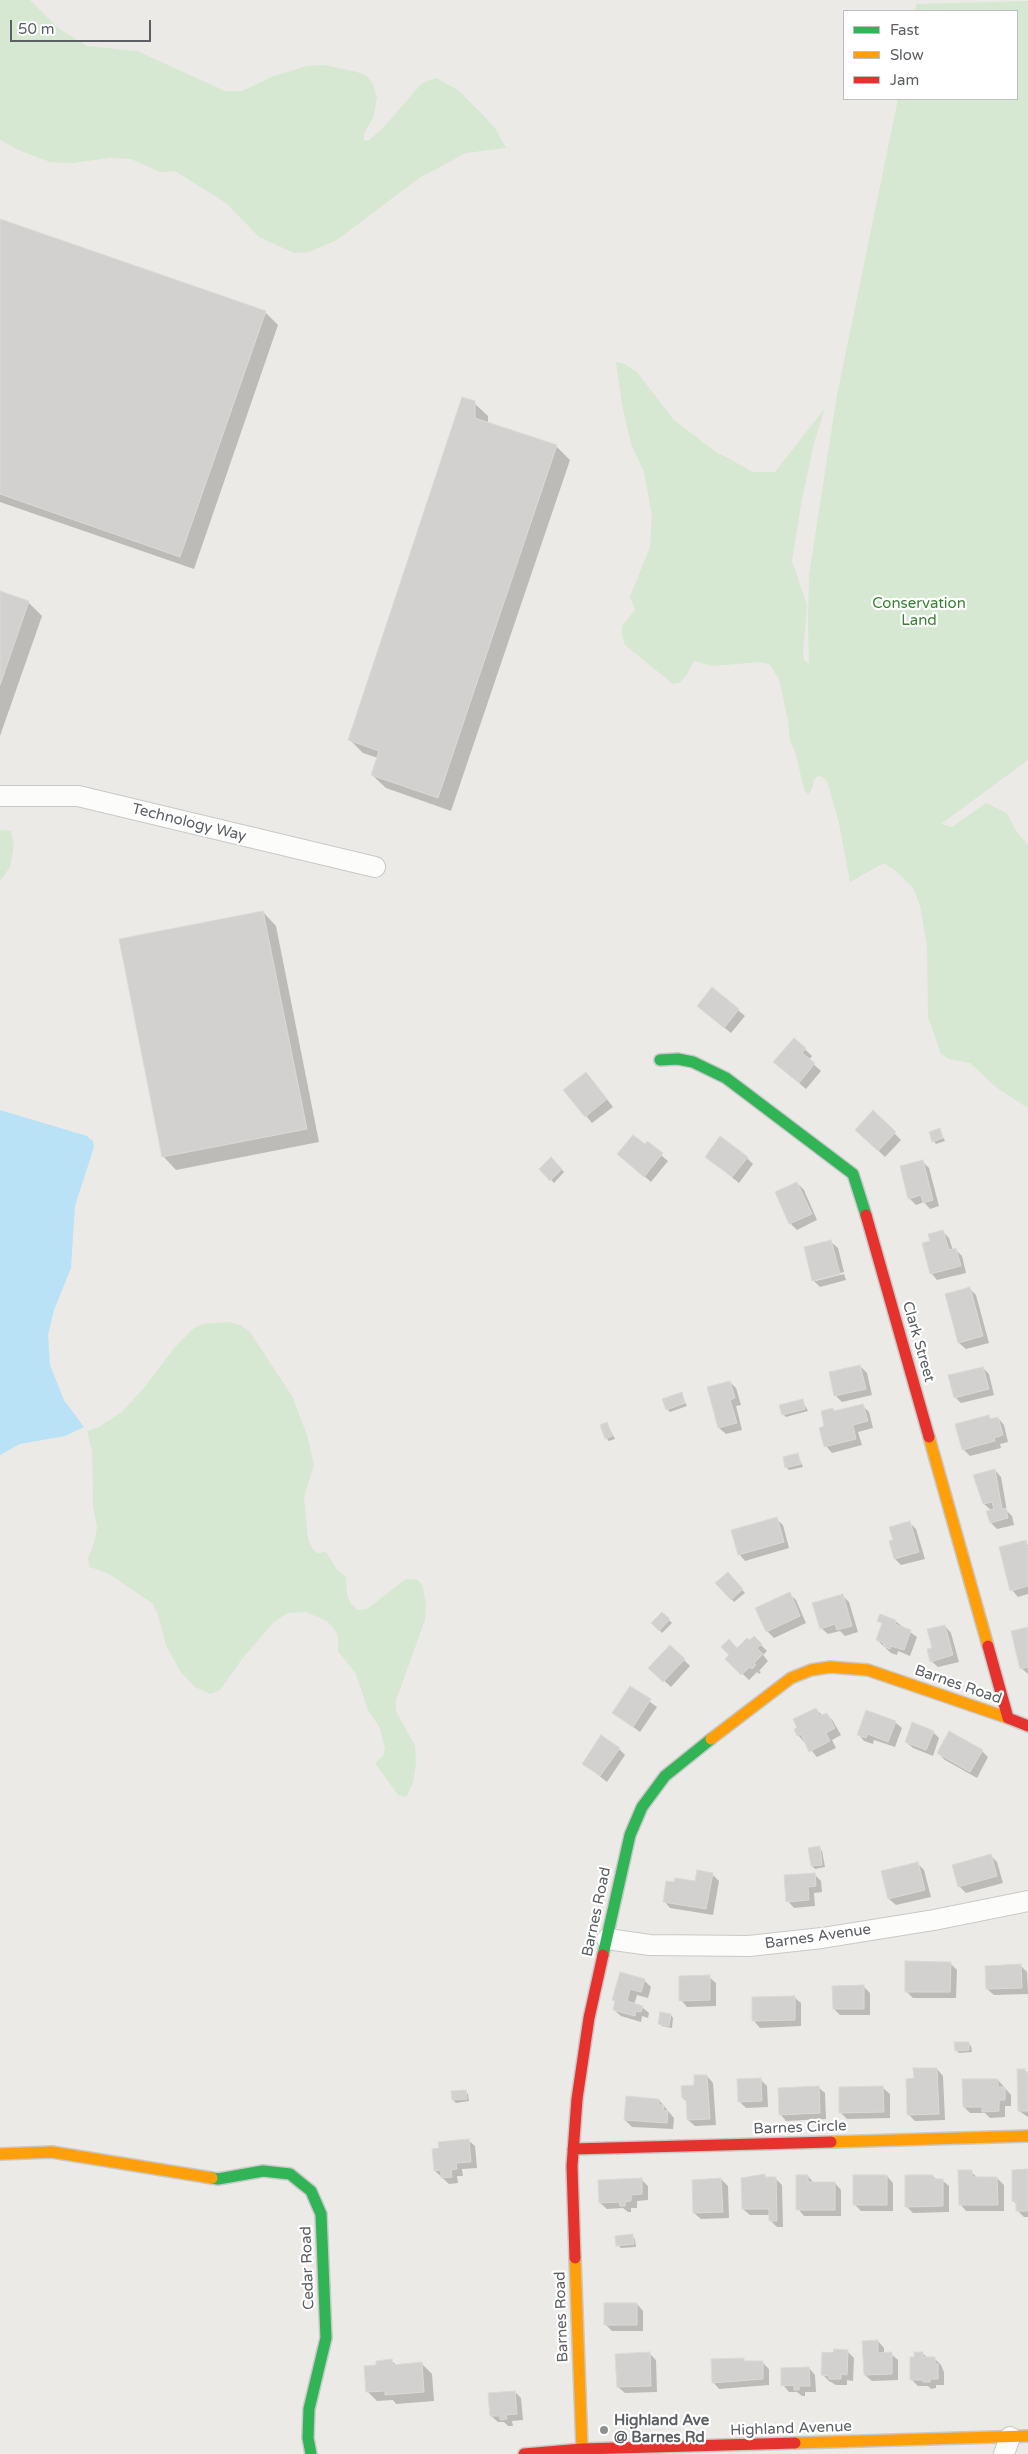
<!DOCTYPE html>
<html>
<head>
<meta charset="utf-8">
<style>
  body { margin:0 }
  #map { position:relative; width:1028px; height:2454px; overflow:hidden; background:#eceae6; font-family:"Varela Round",sans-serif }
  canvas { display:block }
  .legend { position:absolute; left:843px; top:10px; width:175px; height:90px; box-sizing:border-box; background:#fff; border:1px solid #bebfc1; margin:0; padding:6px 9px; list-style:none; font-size:15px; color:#5c6064 }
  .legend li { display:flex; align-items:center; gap:10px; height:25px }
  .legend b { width:25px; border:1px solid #bebfc1 }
  .scale { position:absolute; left:10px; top:20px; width:141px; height:22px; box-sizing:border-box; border:2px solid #5c6064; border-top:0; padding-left:6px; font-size:15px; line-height:18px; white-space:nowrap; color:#5c6064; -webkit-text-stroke:4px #fff; paint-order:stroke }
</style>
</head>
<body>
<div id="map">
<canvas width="1028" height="2454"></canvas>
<ul class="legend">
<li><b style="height:6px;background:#30b455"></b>Fast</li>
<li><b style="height:6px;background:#ff9f0a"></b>Slow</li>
<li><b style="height:6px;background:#e5322d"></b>Jam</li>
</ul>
<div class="scale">50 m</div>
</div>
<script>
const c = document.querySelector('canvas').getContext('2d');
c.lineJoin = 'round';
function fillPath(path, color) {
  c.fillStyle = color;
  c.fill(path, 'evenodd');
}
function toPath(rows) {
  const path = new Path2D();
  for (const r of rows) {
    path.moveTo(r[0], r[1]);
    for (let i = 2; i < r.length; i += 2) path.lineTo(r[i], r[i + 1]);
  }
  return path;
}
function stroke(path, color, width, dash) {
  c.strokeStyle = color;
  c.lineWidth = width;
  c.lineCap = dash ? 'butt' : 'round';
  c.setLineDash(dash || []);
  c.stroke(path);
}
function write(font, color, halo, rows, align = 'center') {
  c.font = font + ' "Varela Round",sans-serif';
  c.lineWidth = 4.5;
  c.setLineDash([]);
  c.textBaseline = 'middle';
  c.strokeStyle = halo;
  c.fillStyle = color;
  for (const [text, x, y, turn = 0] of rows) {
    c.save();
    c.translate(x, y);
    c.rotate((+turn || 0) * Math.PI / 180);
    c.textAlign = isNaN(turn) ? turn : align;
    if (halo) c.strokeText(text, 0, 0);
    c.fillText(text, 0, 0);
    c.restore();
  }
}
fillPath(toPath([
  [0,0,30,0,58,28,87,46,137,51,225,91,242,91,274,76,307,66,325,65,357,72,367,76,373,84,377,98,373,118,364,133,364,141,369,140,383,128,422,83,436,78,458,90,480,112,495,128,506,148,466,153,440,167,419,178,337,240,309,252,294,253,259,237,226,203,175,171,160,172,131,159,110,158,72,163,50,162,21,151,0,140],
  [1028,1,1028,760,941,824,952,827,986,803,1007,813,1016,831,1028,845,1028,1108,997,1088,970,1063,949,1059,941,1054,928,1017,927,947,920,905,913,888,897,872,884,863,850,882,839,823,827,781,821,776,816,777,813,781,813,787,808,795,804,789,795,751,790,741,788,721,779,679,769,664,760,662,712,666,694,661,686,676,679,683,673,684,625,645,622,635,622,626,635,610,630,597,650,547,652,515,644,472,631,444,622,405,616,362,623,363,637,372,674,420,713,450,753,472,775,472,825,408,814,443,802,499,792,561,807,605,803,653,804,660,809,664,808,622,809,575,837,395,898,99,1017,99,1017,11,915,11,916,4],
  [0,830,11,831,14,845,10,867,0,881],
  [229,1322,240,1325,250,1332,292,1396,307,1435,314,1465,304,1497,308,1539,314,1551,318,1553,326,1552,338,1571,346,1577,347,1595,351,1604,358,1610,367,1609,406,1579,418,1580,423,1587,426,1605,425,1620,396,1700,396,1711,415,1746,416,1763,413,1783,406,1797,398,1795,375,1763,383,1756,385,1749,380,1728,368,1710,356,1674,338,1651,338,1637,335,1630,327,1621,306,1612,289,1613,281,1617,273,1623,242,1659,220,1690,211,1694,195,1687,180,1671,166,1645,158,1615,152,1603,109,1574,90,1567,88,1559,95,1540,97,1527,93,1506,92,1451,87,1431,99,1427,122,1412,143,1389,175,1347,193,1329,202,1324]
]), '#d6e7d2');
fillPath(toPath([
  [0,1110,87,1136,93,1141,94,1147,75,1206,71,1268,54,1310,48,1335,50,1365,64,1400,84,1427,65,1436,20,1444,0,1455]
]), '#bae2f6');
fillPath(toPath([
  [0,220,265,312,278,325,194,569,0,502],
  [474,403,488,416,488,423,556,446,570,460,451,811,386,788,372,775,378,758,363,753,350,740],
  [0,593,28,602,42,616,0,736],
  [263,912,276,926,319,1142,176,1170,163,1156],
  [738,1010,745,1016,731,1033,705,1012],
  [794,1039,812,1056,809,1060,821,1071,806,1089,781,1068],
  [592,1080,613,1107,592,1123,565,1091],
  [873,1112,901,1140,885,1157,863,1136],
  [939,1130,945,1141,936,1144,934,1141],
  [647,1143,668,1161,651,1182,618,1154,645,1146],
  [706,1156,747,1158,753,1164,739,1183],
  [551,1159,564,1172,554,1183,541,1169],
  [923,1162,929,1168,939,1206,930,1209,924,1202,916,1205,909,1198],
  [797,1183,804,1190,817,1220,797,1230,790,1223],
  [943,1232,949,1238,953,1251,956,1250,962,1256,966,1273,937,1280,931,1273,932,1242],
  [831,1242,838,1248,844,1272,816,1279,816,1281,844,1274,846,1280,820,1287,813,1280],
  [969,1288,976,1295,989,1343,966,1349,959,1343,946,1295],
  [860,1366,867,1373,872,1395,842,1402,836,1396],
  [983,1368,989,1374,994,1395,961,1403,955,1397],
  [730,1382,736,1388,741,1405,736,1406,742,1430,726,1434,719,1428],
  [681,1394,687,1406,670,1412,667,1409],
  [802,1400,808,1411,786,1417,783,1414],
  [862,1405,869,1412,873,1428,858,1432,862,1445,832,1453,826,1446,826,1427,833,1409,836,1412],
  [989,1416,992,1420,998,1418,1004,1425,1008,1442,1000,1444,1001,1448,970,1456,963,1449],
  [607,1424,615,1439,609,1441,606,1438],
  [798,1455,803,1467,789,1470,786,1467],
  [995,1470,1001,1477,1007,1511,1012,1516,1014,1525,997,1529,991,1523,988,1512,992,1511,984,1504],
  [776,1519,783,1525,789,1548,745,1561,739,1554],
  [910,1523,916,1529,925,1559,901,1565,895,1559,895,1541],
  [1025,1542,1028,1545,1028,1594,1018,1597,1012,1590],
  [727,1574,745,1593,734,1602,717,1583],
  [789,1593,796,1600,806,1623,774,1638,767,1631],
  [842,1595,849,1602,858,1632,845,1636,840,1631,828,1634,821,1628],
  [662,1613,672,1623,662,1633,653,1623],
  [879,1621,895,1621,917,1637,910,1656,898,1651,897,1655,891,1653,877,1640,883,1625],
  [945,1626,951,1633,959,1662,938,1667,931,1661,933,1649],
  [1028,1628,1028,1674,1021,1668],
  [754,1638,767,1651,763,1655,768,1661,759,1671,761,1672,759,1674,757,1672,749,1680,727,1659],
  [670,1646,690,1666,671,1687,650,1668],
  [631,1688,657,1707,640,1732,614,1713],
  [816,1709,823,1716,827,1714,833,1721,841,1735,832,1740,836,1748,817,1757,798,1735,799,1728],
  [895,1722,902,1728,895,1747,874,1740,873,1744,864,1741,858,1734],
  [933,1732,939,1738,933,1756,913,1748,906,1742],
  [619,1749,625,1755,607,1782,583,1763],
  [982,1751,988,1757,977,1778,945,1760,938,1753],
  [819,1848,822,1851,825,1867,815,1869,812,1866],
  [991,1856,997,1862,1003,1883,966,1893,959,1886],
  [918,1864,924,1870,931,1897,896,1905,889,1899,883,1872],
  [712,1874,719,1881,713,1915,670,1908,664,1901],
  [814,1874,821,1881,822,1892,814,1893,815,1906,794,1908,788,1901],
  [950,1963,957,1970,956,1998,913,1998,906,1991],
  [1020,1965,1027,1972,1028,1994,994,1995,987,1989],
  [621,1974,644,1980,651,1987,648,1998,637,1995,634,2005,642,2007,649,2013,648,2018,642,2016,641,2022,621,2016,614,2010,616,2002,613,2000],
  [709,1977,716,1983,716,2006,687,2007,681,2000],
  [863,1986,870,1993,870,2015,840,2015,834,2009],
  [794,1997,801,2003,801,2026,760,2028,754,2021],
  [671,2015,673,2018,672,2028,662,2026,659,2023],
  [968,2043,971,2046,972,2052,959,2053,956,2050],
  [937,2069,943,2076,945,2120,915,2121,909,2115,915,2079],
  [1025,2070,1028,2073,1028,2117,1019,2111],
  [707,2076,713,2083,716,2125,695,2126,688,2120,687,2102,683,2098],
  [760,2079,767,2086,768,2107,746,2108,739,2101],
  [998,2080,1011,2095,1011,2106,1005,2106,1005,2117,990,2118,985,2113,970,2113,964,2107],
  [818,2087,825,2093,826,2119,786,2121,780,2114],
  [883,2088,890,2094,890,2118,847,2119,841,2113],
  [465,2091,468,2094,469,2101,456,2103,453,2100],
  [659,2100,674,2118,673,2129,632,2127,625,2120],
  [468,2140,475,2146,477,2168,462,2169,463,2176,457,2176,458,2183,449,2184,435,2171],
  [1028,2171,1028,2217,1024,2217,1018,2211,1018,2205,1013,2201],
  [971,2172,978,2178,997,2178,1004,2185,1004,2211,966,2211,960,2204],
  [764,2175,767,2178,775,2178,782,2185,783,2227,777,2227,771,2221,771,2215,750,2215,743,2209,752,2176],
  [808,2176,814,2183,835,2183,841,2190,841,2216,804,2216,798,2209],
  [887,2176,893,2183,893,2211,861,2211,854,2204],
  [933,2176,937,2180,942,2180,949,2186,949,2212,913,2213,907,2207],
  [641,2179,648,2186,648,2200,637,2201,637,2208,631,2208,631,2212,628,2212,623,2208,607,2209,600,2203],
  [721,2179,728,2186,729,2218,701,2219,694,2213],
  [632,2236,635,2239,636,2247,621,2248,618,2245],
  [637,2304,643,2311,643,2331,612,2331,606,2325],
  [878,2341,884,2348,884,2354,891,2354,898,2360,898,2380,872,2381,865,2375],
  [847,2351,854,2358,853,2381,847,2380,847,2385,836,2385,829,2381,823,2375,823,2353],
  [649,2353,656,2360,657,2392,625,2393,618,2387],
  [922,2353,928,2358,934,2358,941,2365,944,2372,944,2385,936,2385,936,2388,931,2389,928,2386,918,2386,912,2380,915,2358],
  [743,2360,746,2362,762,2362,769,2369,769,2385,719,2389,713,2382],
  [392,2361,397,2366,422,2364,432,2374,434,2401,396,2404,393,2400,377,2401,367,2391,378,2366],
  [809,2368,815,2375,816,2392,805,2392,805,2396,802,2396,797,2392,789,2392,783,2385],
  [515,2392,521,2398,523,2420,512,2421,513,2426,508,2426,504,2422,498,2422,491,2416]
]), '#0003');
const building = toPath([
  [0,219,266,311,180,557,0,494,0,219],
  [462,397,475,401,475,418,557,445,438,798,371,775,379,751,348,740,462,397],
  [0,591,29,601,0,685,0,591],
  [263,911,307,1129,162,1157,119,939,263,911],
  [712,987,739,1009,724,1028,697,1006,712,987],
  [794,1038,806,1048,802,1053,815,1063,799,1083,773,1062,794,1038],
  [586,1072,607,1099,585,1117,563,1090,586,1072],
  [873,1110,896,1132,878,1151,855,1130,873,1110],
  [940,1128,943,1138,932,1142,929,1132,940,1128],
  [633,1135,645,1144,647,1141,663,1153,644,1177,617,1154,633,1135],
  [720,1136,748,1157,732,1177,705,1157,720,1136],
  [551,1157,562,1169,550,1181,539,1169,551,1157],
  [923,1160,933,1200,923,1203,921,1195,908,1199,900,1166,923,1160],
  [797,1182,812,1214,789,1224,775,1192,797,1182],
  [943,1230,949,1250,956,1248,961,1266,930,1274,922,1243,930,1241,928,1234,943,1230],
  [831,1240,840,1274,812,1281,804,1247,831,1240],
  [970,1287,983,1336,958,1343,945,1294,970,1287],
  [860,1365,866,1389,834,1396,829,1372,860,1365],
  [983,1367,989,1389,954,1398,948,1375,983,1367],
  [730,1381,735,1398,730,1400,737,1423,718,1428,707,1387,730,1381],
  [682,1392,685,1403,666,1410,662,1399,682,1392],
  [803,1399,805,1409,782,1415,779,1405,803,1399],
  [863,1404,868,1421,853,1425,856,1439,824,1447,819,1428,824,1426,821,1411,833,1408,834,1411,863,1404],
  [989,1415,990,1419,998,1417,1003,1435,994,1438,995,1441,962,1450,955,1424,989,1415],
  [607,1422,612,1436,605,1439,600,1425,607,1422],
  [798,1453,801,1464,785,1468,783,1457,798,1453],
  [995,1469,1002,1509,1006,1508,1008,1518,990,1523,986,1511,994,1509,992,1502,983,1504,973,1475,995,1469],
  [777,1517,784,1542,738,1555,731,1530,777,1517],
  [910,1521,919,1552,894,1559,889,1541,893,1540,889,1527,910,1521],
  [1026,1540,1028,1550,1028,1586,1010,1591,999,1547,1026,1540],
  [728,1572,743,1589,731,1600,715,1583,728,1572],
  [790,1592,800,1616,766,1632,755,1608,790,1592],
  [843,1594,852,1626,837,1630,835,1624,820,1629,812,1603,843,1594],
  [662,1612,670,1619,659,1631,651,1623,662,1612],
  [880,1614,896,1620,895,1624,911,1630,904,1650,891,1646,890,1649,883,1646,884,1643,876,1640,882,1623,877,1621,880,1614],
  [945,1625,953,1655,930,1662,927,1649,932,1648,927,1629,945,1625],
  [1028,1627,1028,1667,1020,1669,1011,1631,1028,1627],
  [754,1636,762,1644,757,1648,763,1654,754,1663,756,1665,752,1669,750,1667,741,1675,725,1659,729,1655,721,1647,729,1639,737,1648,747,1638,750,1640,754,1636],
  [670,1645,685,1659,663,1682,648,1668,670,1645],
  [630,1686,651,1699,633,1727,612,1713,630,1686],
  [816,1708,820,1716,827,1713,835,1728,826,1733,830,1741,809,1752,801,1734,797,1736,794,1729,797,1728,793,1719,816,1708],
  [866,1710,896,1721,888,1742,868,1734,866,1738,857,1735,866,1710],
  [912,1722,934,1731,926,1750,905,1742,912,1722],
  [949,1731,983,1750,970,1772,937,1753,949,1731],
  [601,1735,620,1748,600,1776,582,1764,601,1735],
  [820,1846,822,1865,811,1866,808,1848,820,1846],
  [991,1854,997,1876,958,1887,952,1865,991,1854],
  [918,1862,925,1890,888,1899,881,1871,918,1862],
  [697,1870,713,1873,706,1909,663,1902,666,1881,674,1882,675,1878,695,1881,697,1870],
  [815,1873,816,1886,808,1887,809,1900,786,1902,784,1875,815,1873],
  [905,1961,951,1962,950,1992,905,1992,905,1961],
  [1021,1964,1022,1988,986,1989,985,1966,1021,1964],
  [620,1972,645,1979,641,1992,630,1989,627,2001,643,2006,641,2012,636,2011,635,2016,613,2010,615,2001,612,2000,620,1972],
  [710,1975,710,2000,679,2001,679,1976,710,1975],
  [864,1985,864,2009,833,2009,832,1986,864,1985],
  [795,1996,795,2020,752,2021,752,1997,795,1996],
  [660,2012,671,2014,669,2026,658,2024,660,2012],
  [954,2042,969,2042,969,2050,955,2051,954,2042],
  [913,2068,937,2068,939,2114,907,2115,906,2079,914,2078,913,2068],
  [1017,2069,1025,2069,1025,2072,1028,2072,1028,2111,1018,2111,1017,2069],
  [694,2075,707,2075,710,2119,687,2120,686,2098,682,2098,681,2086,694,2085,694,2075],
  [761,2078,762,2101,738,2102,737,2079,761,2078],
  [962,2079,998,2079,998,2087,1005,2087,1005,2100,999,2100,999,2111,982,2112,982,2107,963,2107,962,2079],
  [819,2086,820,2113,779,2115,778,2088,819,2086],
  [883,2086,884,2112,839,2113,839,2087,883,2086],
  [466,2090,467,2099,452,2100,451,2091,466,2090],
  [626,2096,659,2099,659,2105,664,2105,663,2110,668,2111,667,2123,624,2120,626,2096],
  [469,2139,471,2162,456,2163,457,2169,451,2170,452,2177,441,2178,441,2170,434,2171,432,2149,439,2148,438,2142,469,2139],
  [1028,2169,1028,2211,1016,2211,1016,2201,1012,2201,1012,2170,1028,2169],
  [958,2170,972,2170,972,2177,997,2177,998,2205,959,2205,958,2170],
  [765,2174,765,2177,776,2177,777,2221,769,2221,769,2209,742,2209,741,2178,765,2174],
  [796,2175,808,2175,808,2182,835,2182,835,2210,796,2210,796,2175],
  [853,2175,887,2175,887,2205,853,2205,853,2175],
  [905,2175,933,2175,933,2179,943,2179,943,2206,905,2207,905,2175],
  [642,2178,642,2194,631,2195,631,2201,625,2202,625,2206,620,2206,619,2202,599,2203,598,2180,642,2178],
  [721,2178,723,2212,693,2213,692,2180,721,2178],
  [633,2234,634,2244,616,2246,615,2236,633,2234],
  [604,2303,637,2303,637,2325,604,2325,604,2303],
  [878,2340,878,2353,892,2352,892,2374,864,2375,862,2341,878,2340],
  [834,2349,848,2350,847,2375,841,2374,841,2379,829,2379,829,2376,821,2375,822,2352,833,2353,834,2349],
  [650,2352,651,2386,617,2387,615,2354,650,2352],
  [914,2352,923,2352,923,2357,935,2357,935,2364,938,2364,938,2379,930,2379,930,2382,923,2382,923,2380,910,2380,910,2357,914,2357,914,2352],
  [744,2358,744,2361,763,2361,763,2379,712,2383,711,2359,744,2358],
  [392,2359,393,2365,422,2362,424,2392,385,2395,385,2391,366,2392,364,2366,376,2365,376,2361,392,2359],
  [809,2367,810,2386,799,2386,799,2390,794,2390,794,2385,781,2386,781,2368,809,2367],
  [515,2391,517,2414,506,2415,507,2419,500,2420,500,2416,490,2416,488,2393,515,2391]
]);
fillPath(building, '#d3d1cf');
stroke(building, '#dbd9d6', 1);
const street = toPath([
  [0,796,78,796,375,867],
  [607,1939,650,1945,749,1946,822,1938,934,1920,1028,1901],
  [1004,2454,1010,2437]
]);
const fast = toPath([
  [660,1060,678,1059,693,1062,726,1078,853,1174,866,1215],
  [603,1955,630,1835,642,1807,665,1776,711,1739],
  [212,2178,218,2179,263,2171,290,2174,311,2191,321,2214,326,2338,309,2409,308,2438,311,2454]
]);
const slow = toPath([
  [929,1437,988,1646],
  [711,1739,791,1678,811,1670,830,1667,868,1670,1008,1718],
  [831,2142,1028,2136],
  [0,2154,52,2152,212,2178],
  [575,2258,582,2449,580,2454],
  [795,2443,1028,2436]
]);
const jam = toPath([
  [866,1215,929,1437],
  [988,1646,1008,1718,1028,1726],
  [573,2149,831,2142],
  [575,2258,572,2166,577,2099,589,2018,603,1955],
  [524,2454,582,2449,795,2443]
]);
stroke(street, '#c8c9c8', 22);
stroke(fast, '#c8c8c8', 14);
stroke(slow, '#c8c8c8', 14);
stroke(jam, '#c8c8c8', 14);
stroke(street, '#fcfcfb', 20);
stroke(fast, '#30b455', 11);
stroke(slow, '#ff9f0a', 11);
stroke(jam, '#e5322d', 11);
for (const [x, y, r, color] of [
  [604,2430,5,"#8e9092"]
]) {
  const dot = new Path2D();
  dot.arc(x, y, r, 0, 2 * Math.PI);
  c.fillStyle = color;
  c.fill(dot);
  stroke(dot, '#fff', 2);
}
write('15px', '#398136', '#fff', [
  ["Conservation",919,604],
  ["Land",919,621]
]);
write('15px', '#5c6064', '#fff', [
  ["Technology Way",189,823,14],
  ["Clark Street",918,1342,74],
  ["Barnes Road",958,1685,19],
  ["Barnes Road",597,1912,-78],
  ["Barnes Avenue",818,1937,-8],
  ["Barnes Circle",800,2128,-2],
  ["Cedar Road",308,2268,-92],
  ["Barnes Road",562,2317,-92],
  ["Highland Avenue",791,2429,-2]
]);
write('bold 15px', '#5c6064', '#fff', [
  ["Highland Ave",614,2421],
  ["@ Barnes Rd",614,2438]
], 'left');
</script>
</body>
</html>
